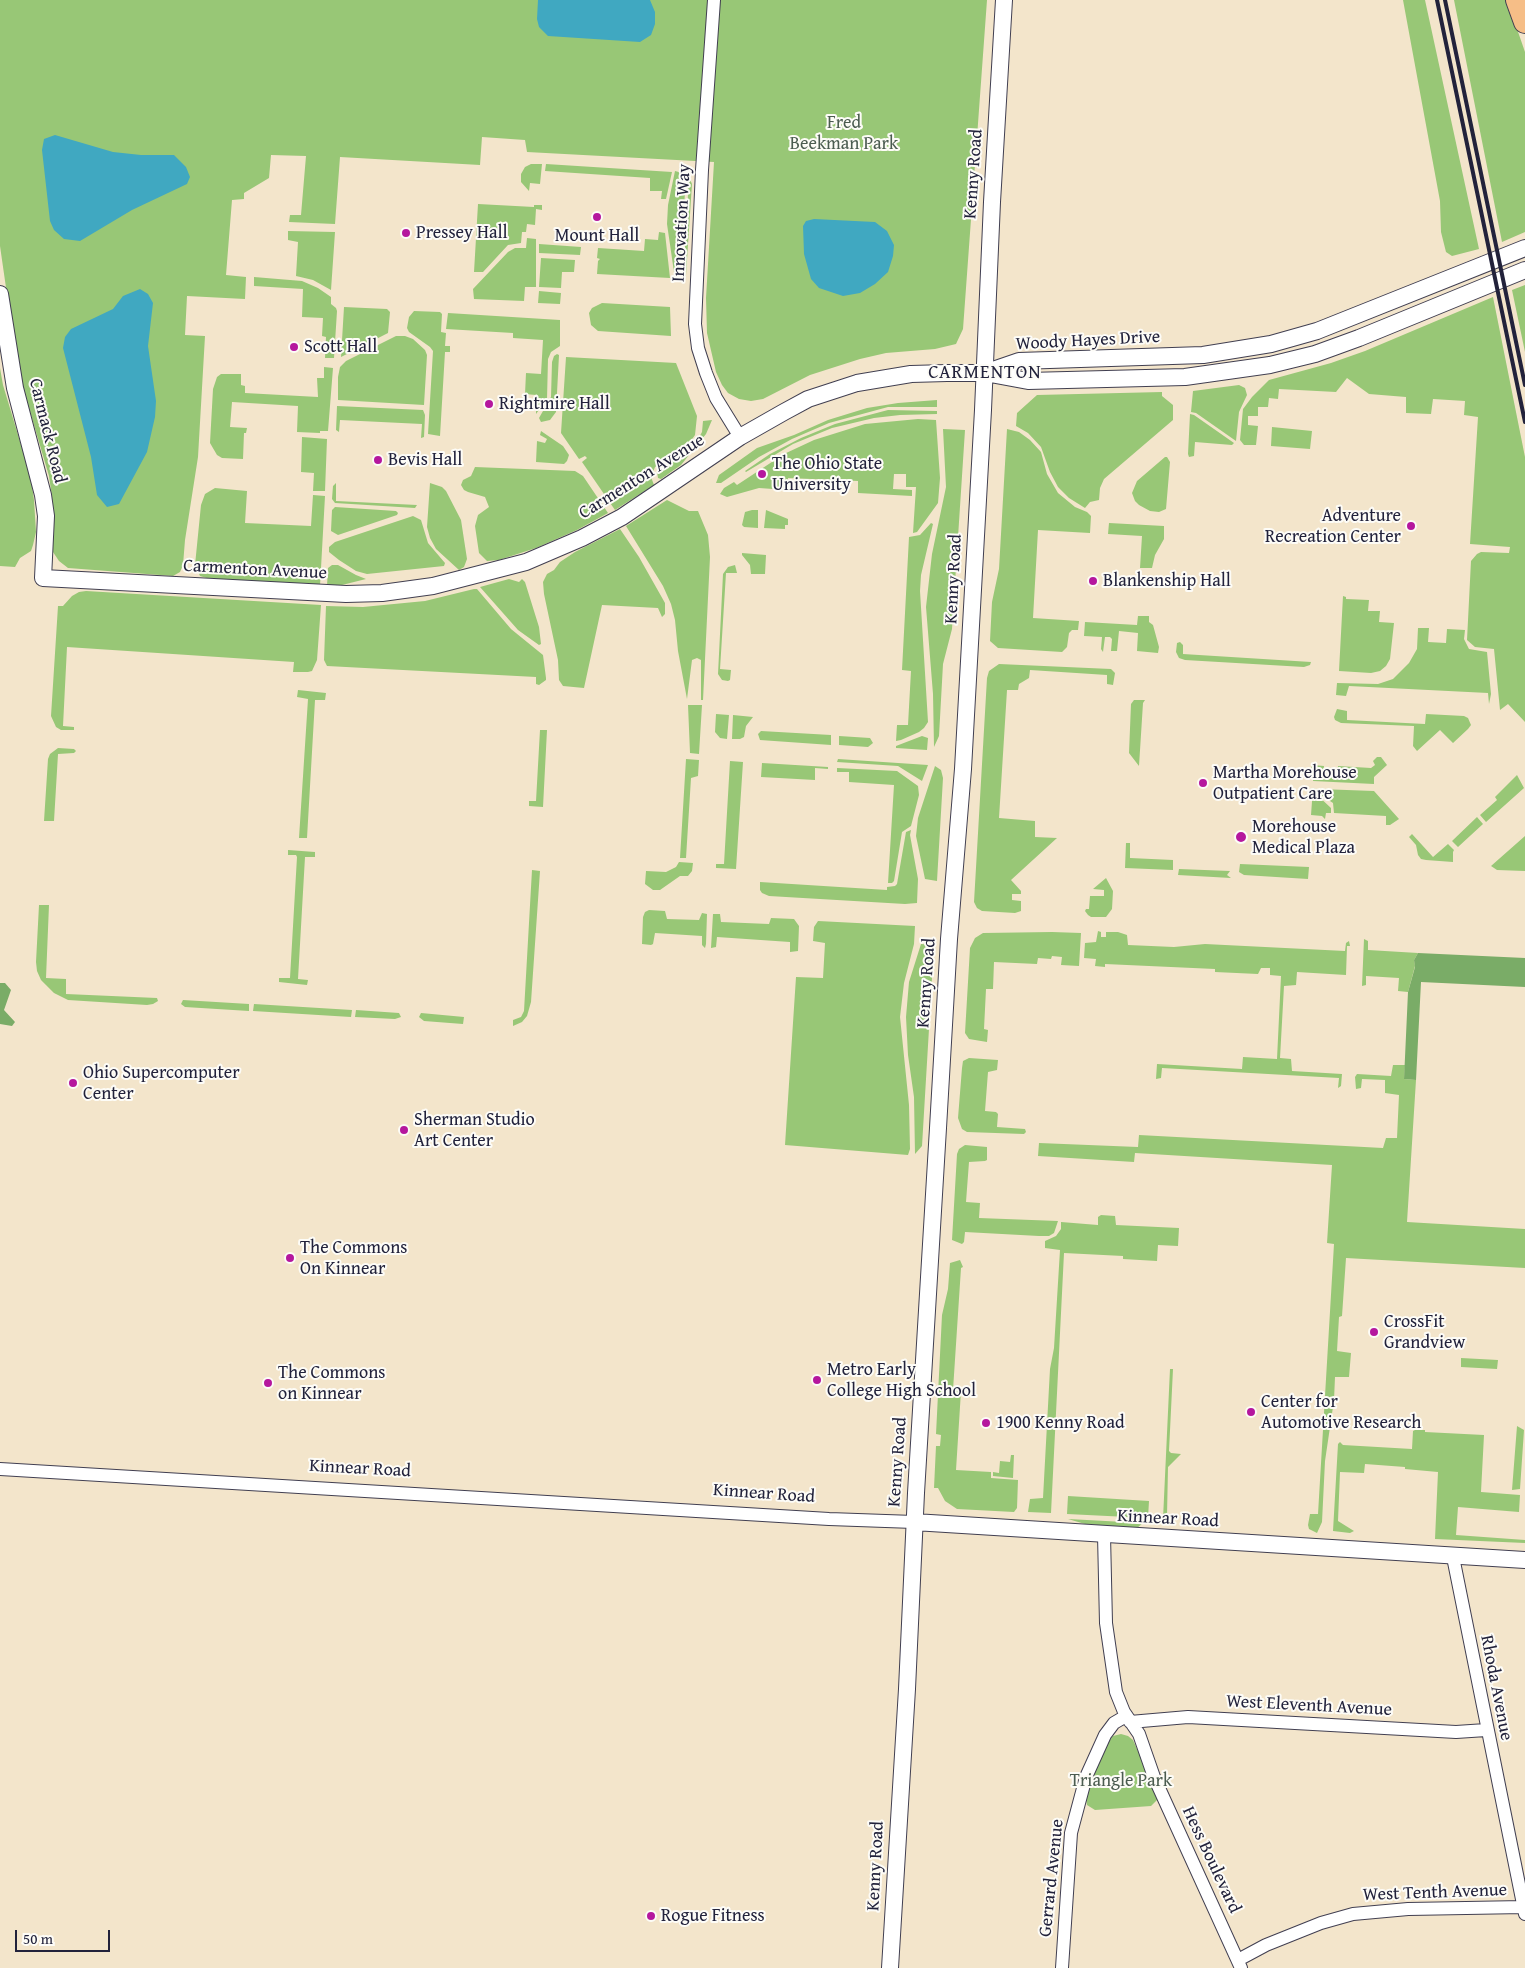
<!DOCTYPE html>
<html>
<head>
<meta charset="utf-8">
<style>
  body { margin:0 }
  #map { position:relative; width:1525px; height:1968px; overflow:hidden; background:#f3e5cb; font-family:"Gentium Book Plus",serif }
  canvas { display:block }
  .scale { position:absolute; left:15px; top:1930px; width:95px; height:22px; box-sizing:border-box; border:2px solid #22223b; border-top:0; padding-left:6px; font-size:15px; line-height:18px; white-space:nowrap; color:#22223b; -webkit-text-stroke:4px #fdfcf7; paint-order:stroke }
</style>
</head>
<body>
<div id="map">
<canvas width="1525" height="1968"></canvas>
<div class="scale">50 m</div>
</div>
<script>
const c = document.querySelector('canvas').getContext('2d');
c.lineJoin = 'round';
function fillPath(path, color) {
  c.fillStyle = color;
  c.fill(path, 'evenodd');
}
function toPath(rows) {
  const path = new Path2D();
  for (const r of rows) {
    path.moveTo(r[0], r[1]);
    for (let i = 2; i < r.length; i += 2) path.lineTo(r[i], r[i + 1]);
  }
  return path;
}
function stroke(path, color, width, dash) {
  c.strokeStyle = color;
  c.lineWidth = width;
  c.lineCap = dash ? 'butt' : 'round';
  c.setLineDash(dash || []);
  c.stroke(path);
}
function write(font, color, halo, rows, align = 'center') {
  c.font = font + ' "Gentium Book Plus",serif';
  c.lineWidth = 4;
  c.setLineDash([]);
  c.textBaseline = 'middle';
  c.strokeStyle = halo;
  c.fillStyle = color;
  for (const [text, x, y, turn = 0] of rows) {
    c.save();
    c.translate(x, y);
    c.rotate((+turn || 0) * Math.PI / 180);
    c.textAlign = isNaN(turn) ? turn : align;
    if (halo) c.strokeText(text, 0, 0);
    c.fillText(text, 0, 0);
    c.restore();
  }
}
fillPath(toPath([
  [0,0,987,0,963,329,956,344,935,349,886,353,860,359,810,375,763,399,751,401,739,399,728,393,722,385,716,372,707,333,706,298,714,162,527,152,525,140,482,137,480,165,340,157,335,224,289,222,290,215,301,215,306,156,271,155,269,178,244,193,244,199,232,200,226,275,246,277,245,299,187,296,185,335,205,336,198,457,185,540,183,565,180,572,173,576,68,568,59,561,53,552,52,497,49,476,18,371,0,246],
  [1403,0,1425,0,1479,249,1452,256,1446,252,1441,232,1440,201],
  [1454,0,1507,0,1525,52,1525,232,1502,242],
  [531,164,542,164,540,184,530,183,529,191,521,182,521,174,525,167],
  [546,164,672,172,666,199,661,199,662,191,650,191,650,178,545,171],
  [675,171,686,174,680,279,675,279,667,224,668,205],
  [689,177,692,184,686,275,683,281],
  [478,204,534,207,534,205,542,205,542,210,536,209,535,225,527,224,526,232,522,232,521,243,508,245,483,272,474,272],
  [288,231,335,232,331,290,313,280,296,276,298,242,288,240],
  [659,232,665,233,670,278,597,274,598,261,600,259,597,258,598,248,644,251,645,239,658,240],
  [527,238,536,239,536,287,525,287,524,301,474,299,473,289,508,252,515,248,526,248],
  [539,244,581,247,580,255,539,253],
  [541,258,575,260,574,272,562,272,561,288,539,287],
  [254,277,302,281,318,288,331,297,331,304,336,308,337,311,334,358,325,358,326,337,322,336,323,318,302,317,303,289,254,286],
  [1525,285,1525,352,1512,290],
  [539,291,561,293,560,304,538,303],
  [1493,297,1525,457,1525,722,1508,704,1500,710,1494,649,1475,647,1467,640,1471,561,1477,554,1481,552,1509,553,1510,547,1470,544,1478,417,1464,415,1465,401,1433,399,1431,414,1406,413,1406,397,1369,394,1347,378,1336,392,1279,389,1278,399,1269,398,1268,407,1258,407,1258,416,1248,416,1248,425,1258,426,1256,445,1244,445,1240,440,1243,409,1252,397,1269,380,1331,363,1365,351],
  [602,303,670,307,671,336,598,331,591,325,589,313,592,308],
  [344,307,387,309,390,312,388,333,341,357],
  [414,311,440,312,442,314,441,332,446,333,445,346,450,346,450,352,445,352,440,436,428,434,433,351,430,347,409,332,407,328,409,317],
  [448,313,560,320,560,346,551,352,548,359,547,399,536,414,536,395,525,394,526,373,541,374,543,340,513,338,513,333,446,329],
  [396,336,405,336,413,339,425,350,427,355,424,405,338,400,338,377,340,367,346,361],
  [557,354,559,355,556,412,550,420,541,422,539,418,551,397,552,362,554,356],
  [566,357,676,363,697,416,695,435,688,445,655,467,651,477,654,485,615,510,582,462,587,458,585,456,579,459,561,433],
  [324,367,333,368,328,431,320,431,320,433,297,432,298,406,232,402,230,427,247,428,246,433,244,433,243,459,222,458,217,455,210,443,213,389,217,377,221,374,241,374,241,385,245,386,245,393,318,397,317,378,324,378],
  [0,368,3,385,31,478,34,500,36,532,33,545,31,551,20,558,15,567,0,566],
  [1239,385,1245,388,1247,395,1239,412,1236,441,1196,413,1191,412,1193,391],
  [1162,392,1162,396,1173,405,1173,420,1104,479,1100,488,1099,500,1090,502,1085,508,1069,498,1058,487,1050,472,1041,447,1028,433,1016,426,1017,413,1037,395],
  [937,400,937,407,888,407,829,423,792,439,759,457,721,483,716,483,719,475,757,448,794,435,828,420,867,408,898,403],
  [337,406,423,410,425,415,424,437,421,438,422,424,340,420,339,432,336,430],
  [888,410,937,411,937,414,900,415,874,418,832,428,793,444,746,472,745,471,770,454,801,438,835,424],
  [1190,414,1194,415,1234,443,1232,445,1195,442,1194,456,1189,457,1188,454],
  [918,419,936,420,940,478,938,503,917,532,913,533,916,487,906,487,906,474,894,474,893,489,912,490,912,496,858,493,858,481,788,478,787,490,759,488,727,497,720,494,724,488,734,482,737,485,784,454,814,440,865,424],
  [712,420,706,434,681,465,661,479,658,478,657,471,691,449,697,441,702,432,703,421],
  [1272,427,1312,431,1310,449,1271,446],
  [943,429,965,430,952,629,943,664,939,736,934,747,933,694,926,607,932,554,946,487],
  [1007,429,1019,432,1030,440,1041,452,1047,474,1058,493,1075,507,1087,512,1091,516,1090,533,1038,530,1033,618,1079,621,1078,630,1072,630,1069,633,1067,647,1062,652,998,648,990,641,992,602,999,569],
  [541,431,563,446,569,455,567,461,564,464,536,462,537,441,545,443,547,439,540,435],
  [302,437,327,439,325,491,313,491,314,473,301,472],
  [1165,457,1167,457,1170,462,1166,509,1159,512,1150,511,1139,505,1135,501,1132,493,1137,481],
  [475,467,575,471,583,476,608,513,577,530,536,548,499,560,487,561,479,553,475,526,478,515,489,507,485,497,468,492,464,490,461,485,463,480,471,476],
  [336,483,336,501,417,505,415,508,335,503,332,499,333,486],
  [430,483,442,487,446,491,461,520,467,559,464,567,459,570,436,549,430,538,427,527],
  [215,488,247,491,245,523,311,526,313,495,325,496,320,586,210,579,200,576,195,565,201,505,205,494],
  [667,500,689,511,698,511,708,535,710,557,703,700,701,700,701,660,697,658,692,660,687,699,678,651,675,620,671,604,663,586,626,526],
  [335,507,396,511,398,513,397,515,338,535,331,531,332,510],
  [752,510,758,510,758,528,744,527,742,525,745,512],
  [766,510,788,519,788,525,785,525,785,529,764,528],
  [413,516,421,520,428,543,445,563,444,566,367,574,356,571,339,560,329,552,329,547,335,542],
  [931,523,933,524,921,575,920,591,928,722,924,728,919,732,901,740,896,741,897,725,908,725,911,671,902,670,909,537,920,535],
  [1109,523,1164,526,1164,539,1155,555,1152,568,1140,568,1142,536,1108,534],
  [620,529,639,557,665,603,665,614,662,617,658,608,602,605,584,688,563,686,559,680,558,660,544,594,543,582,547,574,554,570,560,562,575,552],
  [742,553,766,555,765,574,751,574,750,565,742,555],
  [332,565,338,565,356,575,366,579,342,585,327,586,328,568],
  [735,565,737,573,726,573,720,669,731,670,730,680,728,681,722,680,718,674,723,574,728,567],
  [509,579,519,582,522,579,525,582,539,627,541,644,539,645,518,630,480,587],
  [474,589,477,589,511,629,543,655,546,678,546,680,539,685,536,684,536,677,327,666,324,660,326,606,363,607,425,601],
  [86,591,321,605,317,660,312,671,308,672,293,672,294,662,67,647,63,726,74,727,74,730,61,730,56,727,51,716,58,606,63,606,72,596,79,592],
  [1343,596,1346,597,1346,599,1369,600,1368,611,1380,611,1379,622,1394,623,1390,659,1386,666,1380,671,1371,673,1339,671],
  [1138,616,1149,616,1149,622,1153,625,1159,647,1158,653,1137,651,1138,633,1119,631,1117,651,1111,651,1112,639,1110,637,1105,637,1103,652,1101,649,1102,637,1084,636,1085,622,1137,625],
  [1418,628,1429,628,1428,642,1446,643,1447,629,1465,630,1464,639,1469,649,1487,652,1491,694,1489,704,1488,693,1349,686,1346,696,1336,695,1337,683,1378,684,1393,679,1409,663,1417,649],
  [1180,642,1183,645,1183,654,1311,662,1310,665,1304,667,1185,660,1179,658,1176,652,1177,643],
  [999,664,1111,669,1115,673,1113,685,1107,684,1107,675,1030,670,1029,678,1019,684,1018,690,1007,690,999,818,1035,821,1035,837,1057,838,1011,880,1021,891,1021,894,1012,894,1012,900,1021,901,1021,911,1015,913,982,911,977,908,974,902,987,678,989,671],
  [298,690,326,693,325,700,315,700,307,838,299,838,308,699,297,697],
  [1134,700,1145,700,1143,703,1139,766,1129,753,1131,704],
  [688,705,702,705,699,754,690,753],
  [1337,709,1347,711,1347,720,1425,724,1426,714,1464,716,1468,718,1471,725,1468,729,1453,743,1440,730,1417,751,1413,746,1414,726,1341,723,1335,720,1334,717],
  [716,714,729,715,727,739,720,738,715,732],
  [733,715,753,717,746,726,744,737,740,739,732,739],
  [540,730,547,730,543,807,529,806,529,801,536,801],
  [761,731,831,735,831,745,760,740,758,734],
  [839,736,870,738,873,743,868,747,839,745],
  [922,736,928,738,927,750,896,748,896,746],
  [58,748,74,749,76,751,74,753,58,754,54,821,44,821,48,759,50,754],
  [1377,757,1381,757,1387,765,1374,777,1374,784,1313,781,1314,772,1311,769,1312,765,1324,766,1323,776,1337,777,1338,766,1371,768,1375,765,1373,761],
  [686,759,699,760,698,776,691,778,686,858,680,858],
  [838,759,928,765,922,781,898,766,837,762],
  [730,761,743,762,736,869,716,868,716,864,724,864],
  [762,763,828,767,828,769,815,768,815,780,761,777],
  [935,766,941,770,943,778,937,881,925,879,916,836,918,818],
  [837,768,897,771,918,786,919,795,911,826,902,832,894,881,892,883,888,883,894,785,849,782,849,772,837,772],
  [1517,775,1524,788,1486,822,1480,815,1497,800,1495,797],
  [1313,788,1315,788,1316,794,1331,808,1331,813,1326,813,1325,819,1322,816,1311,815],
  [1319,789,1374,791,1399,819,1390,825,1386,825,1386,816,1334,813,1333,803,1321,795],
  [1477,817,1483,824,1458,847,1452,841],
  [911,830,910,835,918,879,917,903,905,904,769,896,762,893,760,890,760,882,887,890,887,887,895,886,897,884,906,832],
  [1412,834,1433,857,1448,844,1454,850,1453,852,1453,862,1426,860,1421,859,1418,855,1416,845,1409,837],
  [1525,836,1525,871,1497,870,1491,866],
  [1126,843,1130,843,1130,858,1173,860,1173,870,1125,868],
  [288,850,315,852,315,857,305,857,298,979,308,980,307,985,279,982,279,978,290,978,297,857,296,855,288,855],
  [679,862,693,863,692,871,688,876,680,876,660,890,653,890,645,884,646,871,666,872,676,867],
  [1240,864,1309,867,1308,879,1244,875,1239,872],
  [1179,869,1230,871,1227,875,1231,878,1178,875],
  [532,870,540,871,531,1002,527,1016,522,1022,513,1026,513,1020,521,1017,524,1011],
  [1106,878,1113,891,1112,909,1106,917,1091,917,1088,915,1085,911,1086,909,1089,909,1090,896,1104,896,1104,890,1093,889],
  [39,905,49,905,46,978,66,979,66,994,157,998,158,1001,153,1004,147,1005,68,1000,54,993,41,980,37,971,36,962],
  [649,910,665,911,667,919,699,920,702,913,707,914,706,944,705,948,702,945,702,936,655,933,653,944,651,945,642,944,643,917,645,912],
  [713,914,720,914,721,922,769,924,771,918,794,919,799,926,798,951,790,952,790,942,717,937,716,947,711,948],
  [818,921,915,926,914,944,904,983,900,1017,909,1105,910,1149,908,1155,785,1145,796,977,823,978,825,943,813,941,814,927],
  [1098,931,1101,932,1101,937,1106,937,1106,932,1118,932,1127,935,1128,945,1174,947,1205,944,1345,951,1346,943,1349,941,1350,946,1347,946,1346,975,1297,972,1296,985,1284,986,1280,1058,1291,1059,1292,1071,1342,1074,1341,1086,1338,1088,1339,1078,1162,1068,1161,1078,1156,1079,1157,1064,1242,1069,1243,1057,1277,1059,1281,976,1270,975,1270,968,1261,968,1258,974,1215,972,1215,969,1105,964,1105,967,1095,966,1096,959,1084,958,1085,943,1096,942],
  [1052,932,1081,933,1079,966,1061,965,1062,957,1052,956,1051,959,1038,958,1037,964,994,962,993,989,986,989,984,1029,988,1030,987,1042,969,1039,965,1033,970,948,975,938,983,933],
  [1364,939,1368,941,1368,950,1418,953,1414,960,1415,966,1408,992,1398,991,1399,978,1366,976,1366,985,1362,986],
  [921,944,934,945,922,1146,915,1154,914,1097,908,1055,906,1017,909,982],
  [183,1000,249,1004,249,1011,185,1007,181,1004],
  [254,1004,352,1010,351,1017,253,1011],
  [356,1010,399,1013,401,1017,395,1019,355,1017],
  [421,1013,464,1017,463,1024,424,1021,419,1017],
  [969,1058,998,1060,997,1070,988,1072,985,1111,996,1112,998,1114,997,1127,1025,1129,1026,1132,1024,1134,967,1132,962,1129,958,1118,962,1068,963,1061],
  [1393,1065,1405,1065,1404,1079,1416,1080,1407,1222,1525,1229,1525,1268,1346,1258,1342,1316,1339,1317,1337,1351,1351,1353,1349,1377,1335,1377,1334,1400,1325,1461,1322,1522,1317,1533,1309,1529,1308,1525,1310,1514,1318,1514,1334,1244,1327,1243,1332,1165,1135,1153,1134,1162,1038,1156,1039,1143,1138,1147,1139,1135,1383,1148,1386,1138,1397,1138,1399,1095,1385,1093,1385,1080,1362,1079,1361,1088,1356,1089,1355,1077,1357,1074,1391,1076],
  [965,1145,987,1147,987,1160,985,1161,969,1162,966,1202,980,1203,979,1218,1058,1221,1054,1233,1049,1236,1039,1236,965,1232,964,1242,962,1244,952,1240,957,1154,959,1149],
  [1101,1215,1115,1216,1116,1225,1179,1228,1178,1246,1158,1245,1157,1261,1123,1259,1123,1256,1064,1253,1051,1513,1028,1512,1030,1499,1043,1498,1050,1369,1054,1348,1060,1250,1045,1248,1045,1241,1056,1236,1061,1229,1061,1222,1098,1225,1098,1217],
  [960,1260,963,1267,961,1268,953,1390,961,1391,956,1470,991,1472,991,1478,1018,1480,1017,1508,1014,1512,957,1509,945,1501,938,1488,934,1488,936,1446,940,1446,941,1435,936,1434,942,1315,948,1289,950,1263],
  [1461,1358,1498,1360,1497,1369,1461,1367],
  [1170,1369,1173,1369,1169,1451,1171,1453,1181,1454,1168,1467,1167,1516,1174,1517,1175,1520,1163,1519],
  [1517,1426,1524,1430,1520,1489,1512,1490],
  [1415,1430,1425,1430,1425,1432,1484,1435,1481,1492,1520,1495,1519,1512,1458,1507,1456,1535,1525,1540,1525,1543,1435,1539,1438,1472,1405,1469,1405,1467,1365,1464,1364,1473,1340,1472,1338,1521,1354,1531,1350,1533,1333,1531,1338,1444,1340,1442,1343,1445,1412,1449,1413,1431],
  [1011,1455,1014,1455,1013,1478,993,1476,993,1472,999,1473,1000,1461,1010,1462],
  [1068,1496,1149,1501,1148,1518,1067,1514],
  [1068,1519,1143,1523,1137,1528,1085,1524],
  [1121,1734,1128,1736,1133,1740,1157,1794,1157,1800,1151,1806,1095,1810,1087,1805,1086,1799,1092,1779,1106,1745,1113,1736]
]), '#98c776');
fillPath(toPath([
  [1418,953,1525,958,1525,987,1421,982,1416,1080,1404,1079,1408,992,1415,967,1414,960],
  [0,983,5,983,11,990,4,1010,15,1022,12,1026,0,1024]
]), '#7aac67');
fillPath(toPath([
  [538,0,650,0,655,12,655,24,651,35,640,42,548,36,539,27,537,19],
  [55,135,113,152,141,155,174,155,186,167,190,177,187,184,132,210,80,241,64,239,54,230,50,221,42,150,44,139],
  [814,219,875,222,887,231,894,245,893,256,888,272,875,284,860,293,843,296,819,288,811,279,804,254,803,226,806,221],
  [140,289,148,294,153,303,148,346,156,401,155,417,147,452,119,504,107,507,97,495,91,457,63,348,65,337,71,329,113,309,123,296]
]), '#40a8c1');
const minor = toPath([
  [714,0,702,170,695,324,698,348,706,373,716,398,740,437],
  [0,1469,829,1519,914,1522],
  [1104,1535,1106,1623,1116,1692,1124,1712,1139,1734,1154,1777,1241,1968],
  [1453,1557,1525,1914],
  [1130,1722,1188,1717,1456,1732,1486,1730],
  [1238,1960,1266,1945,1321,1923,1353,1914,1408,1909,1524,1907],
  [1062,1968,1071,1833,1086,1777,1105,1735,1114,1723,1126,1716]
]);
const tertiary = toPath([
  [0,294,15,388,43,495,46,516,43,578,346,594,382,593,433,586,526,562,582,538,622,517,740,437,784,412,808,399,857,383,911,374,947,373,985,373,1028,381,1185,377,1270,365,1315,354,1359,338,1525,270],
  [987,372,1019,361,1203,355,1271,344,1317,331,1525,248],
  [914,1522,1525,1560],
  [890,1968,907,1689,916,1493,938,1128,949,939,963,769,983,410,992,202,1004,0]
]);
const motorway = toPath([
  [1517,0,1525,22]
]);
stroke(minor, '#413f51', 14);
stroke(tertiary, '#413f51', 18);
stroke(motorway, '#413f51', 24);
stroke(minor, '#fff', 12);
stroke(tertiary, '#fff', 16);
stroke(motorway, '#f6be87', 22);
stroke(toPath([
  [1437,0,1525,422],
  [1445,0,1525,385]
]), '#22223b', 4);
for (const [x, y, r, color] of [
  [597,217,5,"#b5179e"],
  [406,233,5,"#b5179e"],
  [294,347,5,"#b5179e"],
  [489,404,5,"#b5179e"],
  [378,460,5,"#b5179e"],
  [762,474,5,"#b5179e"],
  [1411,526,5,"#b5179e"],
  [1093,581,5,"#b5179e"],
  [1203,783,5,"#b5179e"],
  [1241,837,6,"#b5179e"],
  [73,1083,5,"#b5179e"],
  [404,1130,5,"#b5179e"],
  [290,1258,5,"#b5179e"],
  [1374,1332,5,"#b5179e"],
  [817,1380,5,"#b5179e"],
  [268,1383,5,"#b5179e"],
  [1251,1412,5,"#b5179e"],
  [986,1423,5,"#b5179e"],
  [651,1916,5,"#b5179e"]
]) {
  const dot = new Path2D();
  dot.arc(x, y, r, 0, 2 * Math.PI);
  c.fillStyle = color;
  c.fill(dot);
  stroke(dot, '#fdfcf7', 2);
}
write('18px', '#4b5c50', '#fdfcf7', [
  ["Fred",844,123],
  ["Beekman Park",844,144],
  ["Triangle Park",1121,1781]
]);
write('18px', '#22223b', '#fdfcf7', [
  ["Kenny Road",974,174,-86],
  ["Innovation Way",682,223,-87],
  ["Woody Hayes Drive",1088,341,-3],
  ["Carmack Road",47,431,76],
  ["Carmenton Avenue",642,477,-32],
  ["Carmenton Avenue",255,570,3],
  ["Kenny Road",954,579,-87],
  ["Kenny Road",927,983,-86],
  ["Kenny Road",898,1462,-86],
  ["Kinnear Road",360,1469,3],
  ["Kinnear Road",764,1494,4],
  ["Kinnear Road",1168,1519,3],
  ["Rhoda Avenue",1496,1688,79],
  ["West Eleventh Avenue",1309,1706,3],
  ["Hess Boulevard",1211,1860,65],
  ["Kenny Road",876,1866,-87],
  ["Gerrard Avenue",1052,1878,-84],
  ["West Tenth Avenue",1435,1893,-2]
]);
write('18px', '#22223b', '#fdfcf7', [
  ["Pressey Hall",416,233],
  ["Mount Hall",597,236,"center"],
  ["Scott Hall",304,347],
  ["Rightmire Hall",499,404],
  ["Bevis Hall",388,460],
  ["The Ohio State",772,464],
  ["University",772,485],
  ["Adventure",1401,516,"right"],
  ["Recreation Center",1401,537,"right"],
  ["Blankenship Hall",1103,581],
  ["Martha Morehouse",1213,773],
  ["Outpatient Care",1213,794],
  ["Morehouse",1252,827],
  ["Medical Plaza",1252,848],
  ["Ohio Supercomputer",83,1073],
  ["Center",83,1094],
  ["Sherman Studio",414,1120],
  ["Art Center",414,1141],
  ["The Commons",300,1248],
  ["On Kinnear",300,1269],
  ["CrossFit",1384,1322],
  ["Grandview",1384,1343],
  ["Metro Early",827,1370],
  ["College High School",827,1391],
  ["The Commons",278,1373],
  ["on Kinnear",278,1394],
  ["Center for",1261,1402],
  ["Automotive Research",1261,1423],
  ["1900 Kenny Road",996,1423],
  ["Rogue Fitness",661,1916]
], 'left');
c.letterSpacing = '1px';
write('19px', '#22223b', '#fdfcf7', [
  ["CARMENTON",985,373]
]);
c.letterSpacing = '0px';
</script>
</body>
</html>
